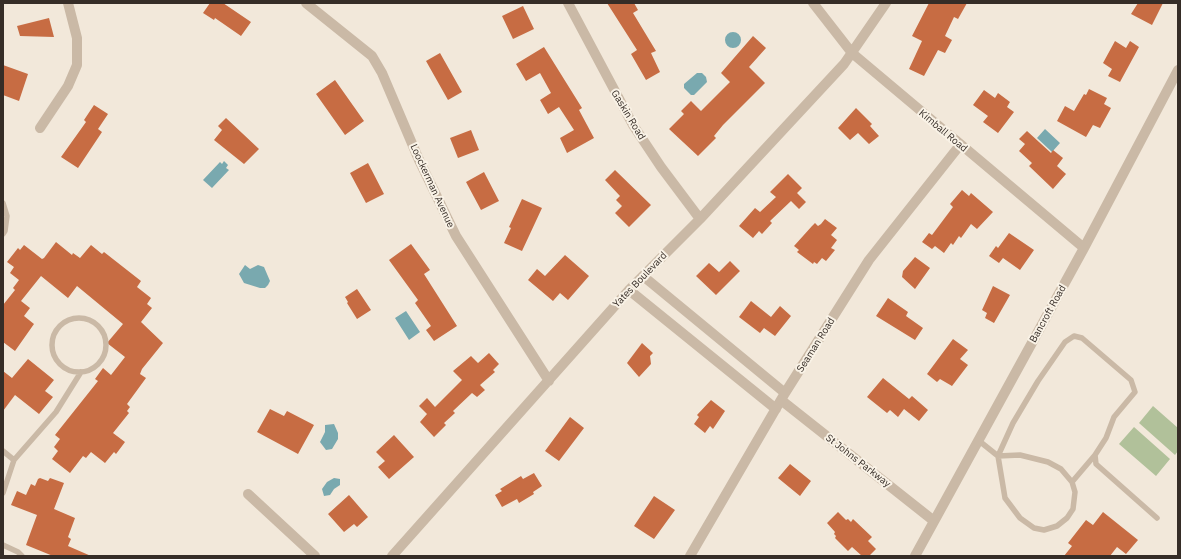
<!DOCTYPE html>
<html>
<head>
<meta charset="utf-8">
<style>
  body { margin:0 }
  #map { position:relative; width:1181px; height:559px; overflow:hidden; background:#f2e8da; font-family:"IBM Plex Sans",sans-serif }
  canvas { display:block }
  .frame { position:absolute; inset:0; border:4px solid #362d27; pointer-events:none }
</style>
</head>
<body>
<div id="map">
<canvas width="1181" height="559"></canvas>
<div class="frame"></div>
</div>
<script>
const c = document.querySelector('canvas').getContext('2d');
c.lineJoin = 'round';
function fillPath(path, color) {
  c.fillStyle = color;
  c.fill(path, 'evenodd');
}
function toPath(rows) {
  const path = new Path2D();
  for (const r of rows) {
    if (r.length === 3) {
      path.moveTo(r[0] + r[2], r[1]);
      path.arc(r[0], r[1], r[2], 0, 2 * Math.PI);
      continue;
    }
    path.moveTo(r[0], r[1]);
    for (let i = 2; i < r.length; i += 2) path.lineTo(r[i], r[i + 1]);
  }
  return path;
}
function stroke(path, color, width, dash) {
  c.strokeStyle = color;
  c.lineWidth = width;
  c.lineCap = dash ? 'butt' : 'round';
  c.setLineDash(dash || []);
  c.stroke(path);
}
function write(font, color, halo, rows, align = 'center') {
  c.font = font + ' "IBM Plex Sans",sans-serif';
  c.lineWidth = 4;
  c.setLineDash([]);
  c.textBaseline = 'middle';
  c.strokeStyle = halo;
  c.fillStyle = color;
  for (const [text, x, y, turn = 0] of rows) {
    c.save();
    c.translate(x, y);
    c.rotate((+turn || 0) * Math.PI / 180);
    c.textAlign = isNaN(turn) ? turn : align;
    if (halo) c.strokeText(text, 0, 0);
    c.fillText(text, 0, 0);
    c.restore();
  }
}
fillPath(toPath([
  [1153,406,1178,428,1178,451,1175,455,1139,423],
  [1134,427,1170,459,1156,476,1119,444]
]), '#b1c19a');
fillPath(toPath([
  [733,40,8],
  [697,73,702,73,706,77,707,82,694,95,691,95,684,88,684,84],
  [1045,129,1060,143,1052,152,1037,138],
  [224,161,228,165,226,168,229,170,212,188,203,180,220,162,222,164],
  [245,265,250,269,258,265,264,267,270,281,268,285,265,288,260,288,244,283,239,274],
  [406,311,420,332,409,340,395,318],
  [334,424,338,433,338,439,332,449,326,450,320,442,325,432,325,425],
  [334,478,340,479,340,485,334,489,330,495,324,496,322,489,327,482]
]), '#79a9af');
fillPath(toPath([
  [210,3,223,3,251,22,241,36,215,18,214,20,203,13],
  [607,3,634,3,638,10,633,13,656,51,651,53,660,72,646,80,631,54,637,50],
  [929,3,967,3,958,19,954,17,945,36,952,40,945,53,938,50,924,76,909,69,922,41,912,36],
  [1138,3,1163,3,1152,25,1131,14],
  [523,6,534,29,513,39,502,16],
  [49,18,54,37,20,36,17,26],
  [753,36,766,48,749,67,765,83,723,125,714,136,716,138,698,156,669,129,684,114,681,111,691,101,701,111,730,82,721,73],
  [1115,41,1126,48,1130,41,1139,47,1120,82,1108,76,1112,69,1103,63],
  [544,47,582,108,579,110,594,138,567,153,560,138,574,130,559,107,548,114,540,100,551,93,540,73,526,81,516,64],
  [440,53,462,92,448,100,426,61],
  [3,65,28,74,19,101,3,95],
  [335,80,364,121,345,135,316,94],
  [1089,89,1107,98,1104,104,1111,108,1100,128,1093,125,1086,137,1057,121,1065,106,1074,111,1084,94,1086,95],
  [984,90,995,98,998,93,1010,102,1007,107,1014,112,998,133,983,122,988,116,973,105],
  [94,105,108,114,98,129,102,132,78,168,61,157,86,122,84,120],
  [856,108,872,124,870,126,879,136,869,144,858,133,850,140,838,128],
  [226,118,259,149,244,164,214,140,222,130,218,126],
  [471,130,479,150,458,158,450,138],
  [1027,131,1051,153,1053,150,1063,158,1057,166,1066,174,1053,189,1029,166,1032,163,1019,151,1025,144,1019,139],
  [368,163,384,194,366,203,350,173],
  [615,170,651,205,629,227,615,213,622,206,616,200,620,196,605,180],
  [484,172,499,201,481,210,466,182],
  [788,174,802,188,797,193,806,202,799,209,791,201,770,221,772,223,762,234,759,231,753,238,739,226,755,208,760,212,776,197,770,192],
  [962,190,969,196,971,193,993,212,977,229,971,224,961,238,959,236,953,245,951,243,944,253,935,246,932,249,922,242,929,233,932,235,953,207,950,204],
  [522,199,542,208,522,251,504,243,511,228,509,227],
  [825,219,837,228,831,235,837,240,831,248,835,250,826,261,822,258,817,264,814,262,813,264,797,252,799,250,794,246,812,226,815,223,818,226,821,224],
  [1009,233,1034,250,1020,270,1003,258,999,263,989,256,996,246,998,248],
  [56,242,72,255,73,253,80,258,91,245,102,254,104,252,141,281,137,287,151,298,147,304,152,308,141,322,163,343,142,369,140,374,146,378,127,404,130,407,127,411,129,413,113,433,125,442,116,454,114,452,105,463,91,452,86,458,83,456,70,473,52,459,58,451,54,447,60,439,55,435,98,381,95,379,103,368,111,375,125,357,107,343,123,324,77,286,68,298,41,276,21,301,30,308,24,316,34,324,15,351,3,342,3,305,15,290,13,288,19,280,10,273,14,267,7,262,18,248,20,250,24,245,42,259,44,258],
  [411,244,430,270,424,274,457,326,434,341,426,330,431,326,415,303,418,300,389,260],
  [565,255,589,276,568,300,560,293,553,301,528,280,537,269,545,276],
  [915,257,930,268,915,289,902,277,903,271],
  [730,261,740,271,716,295,696,276,709,263,719,272],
  [993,286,1010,295,994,323,985,318,987,313,982,310],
  [357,289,371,310,357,319,347,303,348,302,345,297],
  [888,298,908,312,906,316,923,328,915,340,876,316],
  [751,301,771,317,780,306,791,316,775,336,764,328,760,333,739,317],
  [953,339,968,350,960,359,968,365,952,386,940,379,937,382,927,374],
  [642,343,653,353,650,356,651,364,639,377,627,363],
  [489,353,499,364,493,370,495,372,480,385,485,390,477,397,472,393,453,411,455,413,444,423,446,425,434,437,420,422,427,414,419,406,427,398,435,407,462,380,453,371,471,356,478,363],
  [28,359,54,380,45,391,53,397,39,414,15,395,3,411,3,371,12,378],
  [883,378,909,399,912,396,928,410,919,421,904,409,898,417,890,410,887,413,867,397],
  [711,400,725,411,713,429,710,426,705,433,694,424,699,417,697,415],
  [270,409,284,416,287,411,314,425,298,454,257,432],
  [570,417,584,428,559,461,545,451],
  [394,435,414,457,389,479,378,467,385,461,376,452],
  [790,464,811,481,800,496,778,478],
  [534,473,542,486,533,492,534,494,519,503,517,499,502,507,495,495,502,491,500,489,521,476,523,479],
  [40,478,48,481,50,478,64,483,54,509,75,518,68,537,71,539,68,546,91,556,53,556,26,545,37,515,11,505,17,491,26,495,31,484,35,486,38,479],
  [349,495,368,517,357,527,354,524,344,532,328,514],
  [654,496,675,510,654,539,634,526],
  [838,512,846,520,848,519,851,522,853,519,872,537,868,541,876,549,869,556,862,556,852,547,848,551,835,538,836,536,834,534,835,532,827,523],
  [1103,512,1138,540,1126,554,1117,547,1110,556,1064,556,1072,546,1068,543,1086,520,1093,525]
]), '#c76c43');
stroke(toPath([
  [3,203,7,216,5,231,3,234],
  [79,345,27],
  [978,440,998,456,1005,498,1020,518,1034,528,1044,530,1057,526,1067,518,1073,509,1075,492,1072,482,1061,469,1048,462,1020,455,998,456,1013,423,1038,381,1065,342,1074,336,1082,338,1131,380,1135,392,1114,417,1106,438,1095,455,1096,464,1157,518],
  [3,451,14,460],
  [1072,482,1095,455],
  [3,493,14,460,56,412,81,372],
  [3,545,18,552,22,556]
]), '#cab9a6', 5.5);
stroke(toPath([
  [306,3,372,56,382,73,419,160,456,236,549,381],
  [568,3,633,125,661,167,700,219],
  [813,3,852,53,1084,248],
  [40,128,68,86,77,65,77,38,68,3],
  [643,276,785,393],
  [629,290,776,409],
  [781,400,934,521],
  [248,494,315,556],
  [392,556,629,290,700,219,844,64,886,3],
  [690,556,785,393,869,260,960,145],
  [915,556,1084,248,1178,70]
]), '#cab9a6', 10);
write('10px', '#362d27', '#f9f2e6', [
  ["Gaskin Road",628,115,59],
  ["Kimball Road",943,131,40],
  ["Loockerman Avenue",432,186,65],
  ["Yates Boulevard",640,280,-46],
  ["Bancroft Road",1048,314,-61],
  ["Seaman Road",816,345,-58],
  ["St Johns Parkway",858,461,38]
]);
</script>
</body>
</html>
